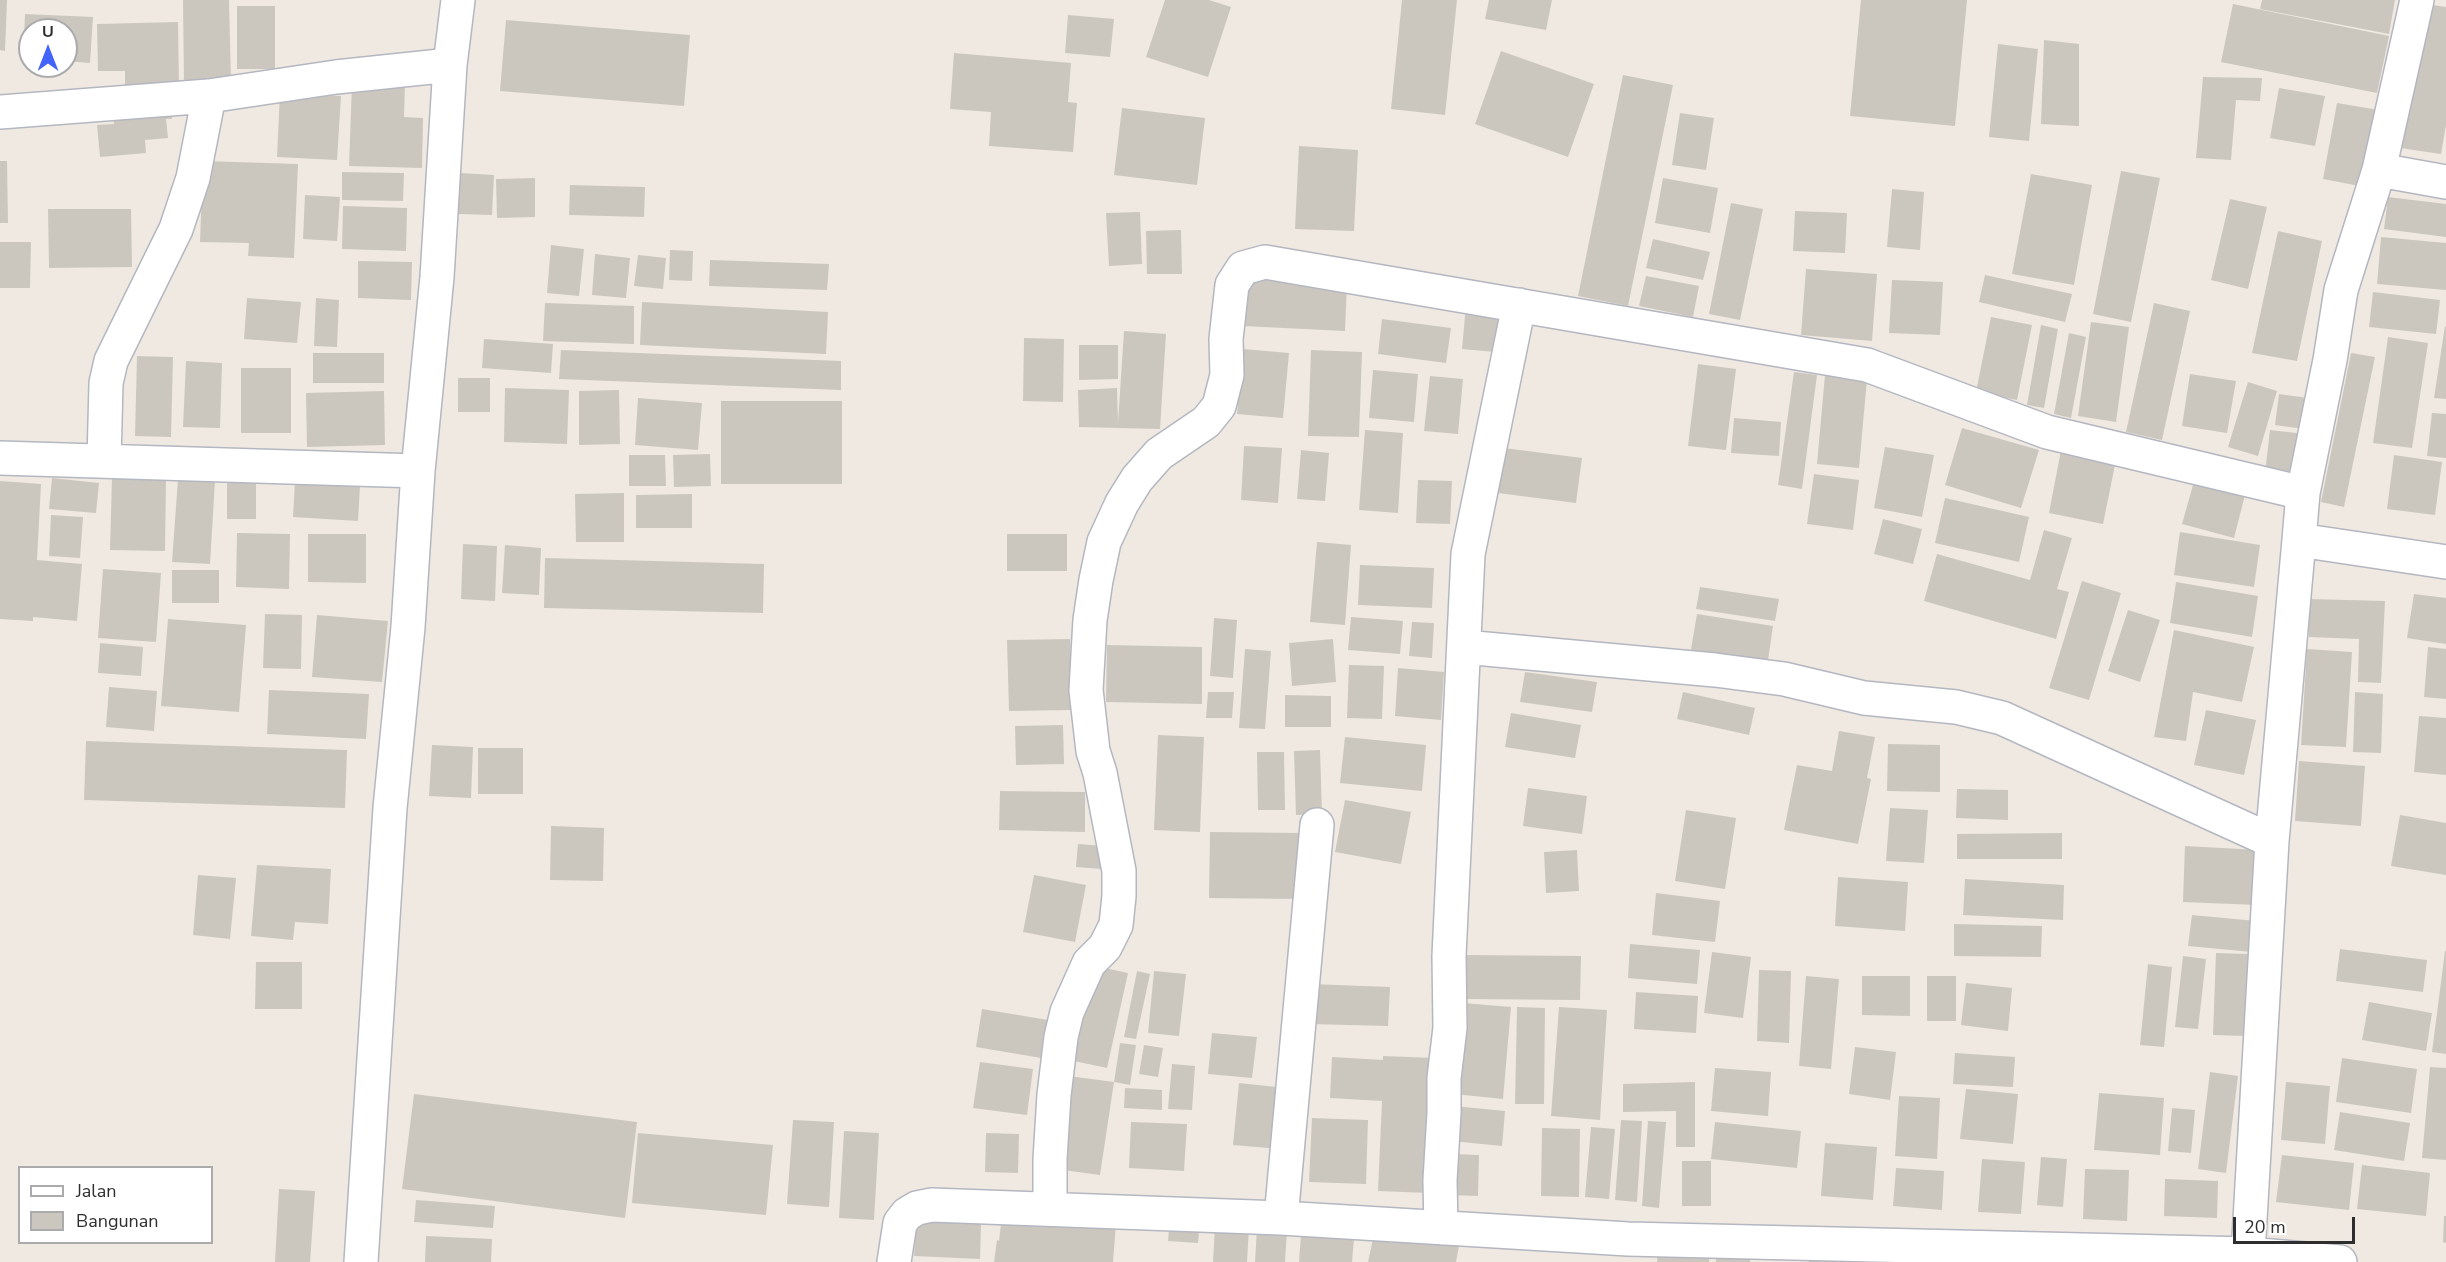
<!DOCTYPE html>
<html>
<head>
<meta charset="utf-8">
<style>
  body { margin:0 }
  #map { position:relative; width:2446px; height:1262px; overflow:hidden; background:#efe9e1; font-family:"Nunito Sans",sans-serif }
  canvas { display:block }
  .legend { position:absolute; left:18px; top:1166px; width:195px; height:78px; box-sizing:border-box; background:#fff; border:2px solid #ababab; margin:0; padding:8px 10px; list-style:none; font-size:18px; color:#2e2e2e }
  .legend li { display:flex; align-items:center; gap:12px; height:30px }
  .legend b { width:30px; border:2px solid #ababab }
  .north { position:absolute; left:18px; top:18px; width:60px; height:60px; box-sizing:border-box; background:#fff; border:2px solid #ababab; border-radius:50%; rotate:0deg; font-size:16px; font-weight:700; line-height:24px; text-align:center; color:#2e2e2e }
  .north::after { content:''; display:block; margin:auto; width:21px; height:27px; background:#4264fb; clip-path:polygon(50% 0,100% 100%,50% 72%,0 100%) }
  .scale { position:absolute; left:2233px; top:1217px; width:122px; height:27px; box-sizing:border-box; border:3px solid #2e2e2e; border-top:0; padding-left:8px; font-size:18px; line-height:21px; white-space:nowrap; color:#2e2e2e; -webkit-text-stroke:4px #fff; paint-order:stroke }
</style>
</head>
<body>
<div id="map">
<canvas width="2446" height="1262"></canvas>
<ul class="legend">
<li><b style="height:8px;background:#fff"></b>Jalan</li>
<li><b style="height:16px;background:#cbc7bf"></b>Bangunan</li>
</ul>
<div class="north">U</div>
<div class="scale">20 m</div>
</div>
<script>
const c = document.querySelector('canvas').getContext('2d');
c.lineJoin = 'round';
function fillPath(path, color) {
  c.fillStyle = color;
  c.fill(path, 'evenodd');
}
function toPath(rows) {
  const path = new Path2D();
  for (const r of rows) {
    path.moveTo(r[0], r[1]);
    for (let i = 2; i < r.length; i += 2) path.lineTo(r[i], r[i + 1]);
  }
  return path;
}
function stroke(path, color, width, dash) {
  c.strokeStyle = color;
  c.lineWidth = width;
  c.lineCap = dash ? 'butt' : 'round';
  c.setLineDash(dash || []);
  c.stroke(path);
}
fillPath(toPath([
  [0,0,7,0,5,51,0,50],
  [183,0,229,0,231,82,184,83],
  [1165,0,1209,0,1231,7,1208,77,1146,57],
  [1402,0,1457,0,1445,115,1391,109],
  [1489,0,1552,0,1546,30,1485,19],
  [1861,0,1967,0,1955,126,1850,116],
  [2262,0,2395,0,2389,34,2260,9],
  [2233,4,2389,36,2377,93,2221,62],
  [2425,4,2446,7,2446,125,2441,154,2400,148],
  [237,6,275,6,275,69,237,69],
  [25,14,93,17,90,63,66,61,66,30,30,30,30,60,23,59],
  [1068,15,1114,19,1110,57,1065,53],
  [506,20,690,35,684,106,500,91],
  [178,22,179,87,125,88,125,71,98,71,97,24],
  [2044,40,2079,44,2079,126,2041,124],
  [1998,44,2038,49,2029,141,1989,137],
  [1501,51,1594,84,1568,157,1475,124],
  [954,53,1071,63,1068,102,1077,103,1073,152,989,146,991,112,950,109],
  [1623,75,1673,85,1628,306,1578,296],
  [2203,77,2262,78,2260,101,2236,100,2231,160,2196,158],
  [352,83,405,85,404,117,423,118,422,168,349,166],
  [2279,88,2325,96,2315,146,2270,138],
  [280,93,341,96,337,160,277,157],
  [170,102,172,119,166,119,168,138,145,140,146,153,100,157,97,125,114,124,112,107],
  [2337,103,2385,111,2370,188,2323,179],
  [1122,108,1205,118,1197,185,1114,175],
  [1680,113,1714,118,1706,170,1672,165],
  [1299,146,1358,150,1354,231,1295,229],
  [0,161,7,161,8,223,0,223],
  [203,161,298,164,294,258,248,256,249,243,200,242],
  [2121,171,2160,178,2131,322,2093,314],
  [342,172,404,173,403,201,342,200],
  [460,173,494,175,492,215,458,214],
  [2031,174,2092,185,2074,285,2012,274],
  [535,178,535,217,497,218,496,179],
  [1663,178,1718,188,1710,233,1655,223],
  [570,185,645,187,644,217,569,215],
  [1892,189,1924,192,1920,250,1887,247],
  [305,195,340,197,337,241,303,239],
  [2388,197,2446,204,2446,237,2384,229],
  [2230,199,2267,207,2248,289,2211,280],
  [1731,203,1763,209,1740,320,1709,314],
  [343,206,407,208,406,251,342,249],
  [48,209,131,209,132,267,49,268],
  [1795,211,1847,213,1845,253,1793,251],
  [1140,212,1142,264,1109,266,1106,213],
  [1181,230,1182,274,1147,274,1146,231],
  [2278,231,2322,241,2297,361,2252,353],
  [2381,237,2446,243,2446,290,2377,284],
  [1653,239,1710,252,1703,280,1646,268],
  [0,242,31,242,30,288,0,288],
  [551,245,584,249,579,296,547,293],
  [670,250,693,251,692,281,669,280],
  [595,254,630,258,626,298,592,295],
  [638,255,666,258,663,289,634,286],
  [710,260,829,264,827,290,709,286],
  [358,261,412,262,411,300,358,298],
  [1806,269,1877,274,1872,341,1801,335],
  [1985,275,2072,294,2065,322,1979,302],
  [1646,276,1699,286,1693,317,1639,306],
  [1245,278,1347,284,1345,331,1243,326],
  [1892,280,1943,282,1940,335,1889,333],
  [2373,292,2440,300,2436,334,2369,327],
  [247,298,301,302,297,343,244,339],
  [316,298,339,300,337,347,314,346],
  [642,302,828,312,826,354,640,345],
  [545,303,634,306,634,344,543,341],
  [2154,303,2190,311,2162,440,2126,432],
  [1466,305,1499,308,1495,352,1462,349],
  [1991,317,2032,325,2017,400,1976,392],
  [1382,319,1451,328,1446,363,1378,354],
  [2091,322,2129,327,2116,422,2078,416],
  [2041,325,2058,329,2044,408,2027,405],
  [2445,326,2446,327,2446,399,2434,398],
  [1124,331,1166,334,1160,429,1079,427,1078,390,1117,388,1118,423],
  [2069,333,2086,337,2071,418,2054,414],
  [2388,337,2428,343,2412,448,2373,443],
  [1024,338,1064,339,1063,402,1023,401],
  [484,339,553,344,551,373,482,368],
  [1079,345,1118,345,1118,379,1079,380],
  [1243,349,1289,353,1283,418,1237,414],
  [561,350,841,361,841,390,559,379],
  [1311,350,1362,352,1359,437,1308,436],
  [313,353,384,353,384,383,313,383],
  [2351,353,2375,357,2344,507,2321,502],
  [137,356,173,357,171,437,135,436],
  [186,361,222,363,220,428,183,427],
  [1698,364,1736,369,1726,450,1688,446],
  [241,368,291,368,291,433,241,433],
  [1373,370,1418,374,1414,422,1369,418],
  [1794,372,1817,375,1802,489,1778,485],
  [2190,374,2236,381,2227,433,2182,426],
  [1825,375,1867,379,1859,468,1817,464],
  [1430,376,1463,379,1458,434,1424,431],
  [458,378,490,378,490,412,458,412],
  [2248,382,2277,391,2258,456,2228,447],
  [505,388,569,390,567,444,504,442],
  [619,390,620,444,579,445,579,391],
  [384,391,385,445,307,447,306,393],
  [2279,394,2315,399,2311,430,2275,425],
  [638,398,702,403,698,450,635,445],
  [721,401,842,401,842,484,721,484],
  [2432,413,2446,414,2446,458,2427,456],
  [1734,418,1781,422,1779,456,1731,453],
  [1962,428,2039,450,2021,508,1945,485],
  [1365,430,1403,433,1398,513,1359,510],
  [2270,430,2305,434,2299,486,2264,482],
  [2062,445,2117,455,2103,524,2049,513],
  [1244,446,1282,448,1278,503,1241,500],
  [1885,447,1934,455,1922,517,1874,508],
  [1504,448,1582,458,1576,503,1498,493],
  [1301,450,1329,453,1325,501,1297,499],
  [710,454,711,486,674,487,673,455],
  [629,455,665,455,666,486,629,486],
  [2394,455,2442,462,2435,515,2387,509],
  [1814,474,1859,480,1853,530,1807,524],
  [112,477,166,479,165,551,110,550],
  [52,478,99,483,96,513,49,509],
  [2195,478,2246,491,2234,538,2182,524],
  [178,479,215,481,210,564,172,562],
  [1418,480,1452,481,1450,524,1416,523],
  [0,481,41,484,37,560,82,564,77,621,33,617,33,621,0,619],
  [295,481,360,485,358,521,293,517],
  [227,483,256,483,256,519,227,519],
  [624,493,624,542,576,542,575,494],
  [692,494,692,528,636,528,636,495],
  [1945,498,2029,517,2019,562,1935,543],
  [51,515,83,517,80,558,49,556],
  [1883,519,1922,529,1913,564,1874,554],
  [2044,530,2072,538,2057,589,2069,592,2056,639,1924,601,1937,554,2030,580],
  [2180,532,2260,545,2254,587,2174,575],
  [237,533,290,534,289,589,236,587],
  [308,534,366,534,366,583,308,582],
  [1007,534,1067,534,1067,571,1007,571],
  [1317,542,1351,545,1345,625,1310,622],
  [463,544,497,546,495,601,461,599],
  [505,545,541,548,539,595,502,593],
  [545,558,764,564,763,613,544,608],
  [1360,565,1434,568,1432,608,1358,605],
  [103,569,161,573,156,642,98,638],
  [172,570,219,570,219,603,172,603],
  [2082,581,2121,593,2089,700,2049,688],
  [2176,582,2258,596,2252,637,2170,623],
  [1700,587,1779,599,1775,621,1696,609],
  [2414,594,2446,598,2446,644,2407,638],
  [2309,599,2385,601,2381,683,2358,682,2359,639,2309,637],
  [2128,610,2160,620,2140,682,2108,671],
  [265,614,302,615,301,669,263,668],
  [1697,614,1773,626,1767,667,1690,655],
  [317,615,388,621,382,682,312,677],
  [1351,617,1403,621,1400,654,1348,650],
  [1214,618,1237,620,1233,678,1210,676],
  [168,619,246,625,239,712,161,706],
  [1412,622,1434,623,1432,658,1409,656],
  [2174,630,2254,647,2242,702,2193,692,2186,741,2154,737],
  [1070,639,1072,710,1009,711,1007,640],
  [1333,639,1336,682,1292,686,1289,643],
  [100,643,143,647,141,676,98,673],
  [1107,645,1202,647,1202,704,1106,702],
  [2428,647,2446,649,2446,699,2424,697],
  [1245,649,1271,651,1265,729,1239,728],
  [2307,649,2352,652,2346,747,2301,745],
  [1349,665,1384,666,1382,719,1347,718],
  [1398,668,1444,672,1441,720,1395,716],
  [1525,672,1597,682,1592,712,1520,702],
  [109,687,157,691,154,731,106,727],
  [269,690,369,694,366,739,267,734],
  [1208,692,1234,692,1232,718,1206,718],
  [1683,692,1755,708,1749,735,1677,719],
  [2355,692,2383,694,2381,753,2353,752],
  [1285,695,1331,696,1331,727,1285,727],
  [2206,710,2256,720,2244,775,2194,765],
  [1511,713,1581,725,1575,758,1505,747],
  [2419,716,2446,718,2446,775,2414,772],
  [1063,725,1064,764,1016,765,1015,726],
  [1839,731,1875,737,1867,778,1871,779,1858,844,1784,830,1797,765,1832,771],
  [1158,735,1204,737,1200,832,1154,830],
  [1345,737,1426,745,1422,791,1340,783],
  [86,741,347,750,345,808,84,800],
  [1888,744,1940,745,1940,792,1887,791],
  [432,745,473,747,471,798,429,796],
  [478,748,523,748,523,794,478,794],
  [1320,750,1322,814,1296,815,1294,751],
  [1257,752,1284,752,1285,810,1258,810],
  [2299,761,2365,766,2361,826,2295,821],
  [1528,788,1587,796,1582,834,1523,826],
  [1957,789,2008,790,2008,820,1956,818],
  [1000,791,1085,792,1085,832,999,830],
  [1345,800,1411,812,1401,864,1335,852],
  [1890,808,1928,810,1924,863,1886,861],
  [1686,810,1736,818,1725,889,1675,881],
  [2400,815,2446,823,2446,875,2391,866],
  [551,826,604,828,603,881,550,880],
  [1210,832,1300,833,1299,899,1209,898],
  [2062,833,2062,859,1957,859,1957,834],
  [1078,844,1104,846,1101,869,1076,867],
  [2185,846,2259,850,2257,905,2183,902],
  [1577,850,1579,891,1546,893,1544,852],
  [257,865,331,869,328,924,295,922,293,940,251,936],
  [198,875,236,878,230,939,193,935],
  [1034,875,1086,885,1075,942,1023,932],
  [1838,877,1908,882,1905,931,1835,926],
  [1965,879,2064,885,2063,920,1963,915],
  [1656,893,1720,901,1715,942,1652,935],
  [2192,915,2256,921,2252,952,2188,946],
  [1954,924,2042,926,2041,957,1954,956],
  [1630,944,1700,950,1697,984,1628,978],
  [2340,949,2427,960,2423,992,2336,981],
  [2445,951,2446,951,2446,1054,2432,1052],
  [1712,952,1751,957,1743,1018,1704,1013],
  [2216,953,2248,954,2245,1036,2213,1035],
  [1466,955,1581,956,1580,1000,1466,999],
  [2183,956,2206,959,2198,1029,2175,1027],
  [256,962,302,962,302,1009,255,1009],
  [2148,964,2172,967,2164,1047,2140,1045],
  [1095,966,1128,973,1107,1068,1074,1061],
  [1759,970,1791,971,1789,1043,1757,1041],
  [1137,971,1150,974,1136,1039,1124,1037],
  [1154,971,1186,974,1179,1036,1148,1033],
  [1806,976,1839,979,1831,1069,1799,1066],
  [1862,976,1910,976,1910,1016,1862,1015],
  [1927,976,1956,976,1956,1021,1927,1021],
  [1966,983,2012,988,2008,1031,1961,1025],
  [1311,984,1390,987,1388,1026,1309,1024],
  [1636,992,1698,996,1696,1033,1634,1029],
  [2369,1002,2432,1013,2426,1051,2362,1040],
  [1463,1003,1511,1007,1503,1099,1454,1094],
  [1517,1007,1545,1008,1544,1104,1515,1104],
  [1559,1007,1607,1010,1600,1120,1551,1116],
  [982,1009,1060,1022,1053,1060,976,1047],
  [1212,1033,1257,1037,1252,1078,1208,1074],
  [1120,1043,1136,1045,1130,1085,1114,1082],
  [1144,1045,1163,1048,1158,1077,1139,1074],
  [1855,1047,1896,1052,1890,1100,1849,1094],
  [1955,1053,2015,1057,2013,1087,1953,1084],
  [1383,1056,1434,1058,1429,1193,1378,1191,1382,1101,1330,1098,1332,1057,1383,1060],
  [2342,1058,2417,1069,2411,1113,2336,1102],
  [980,1062,1033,1069,1027,1115,973,1108],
  [1172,1064,1195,1066,1192,1110,1168,1109],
  [2430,1067,2446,1068,2446,1160,2422,1158],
  [1715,1068,1771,1072,1768,1116,1711,1111],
  [2210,1072,2238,1076,2226,1173,2198,1169],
  [1069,1076,1114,1082,1100,1175,1056,1169],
  [1695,1082,1695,1147,1676,1147,1676,1111,1623,1112,1623,1084],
  [2286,1082,2330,1086,2325,1144,2281,1140],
  [1239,1083,1286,1088,1280,1149,1233,1145],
  [1125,1088,1162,1090,1162,1110,1124,1108],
  [1966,1089,2018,1094,2013,1144,1960,1139],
  [2099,1093,2164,1098,2160,1155,2094,1150],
  [414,1094,637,1122,625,1218,402,1189],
  [1899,1096,1940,1098,1937,1159,1895,1156],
  [1454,1106,1505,1111,1502,1146,1451,1141],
  [2172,1108,2195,1110,2191,1153,2168,1151],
  [2340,1112,2410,1123,2404,1161,2334,1150],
  [1312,1118,1368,1120,1366,1184,1309,1182],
  [793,1120,834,1122,829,1207,787,1204],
  [1621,1120,1642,1121,1637,1202,1615,1200],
  [1648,1121,1666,1122,1659,1208,1642,1206],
  [1131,1122,1187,1124,1184,1171,1129,1168],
  [1715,1122,1801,1131,1797,1168,1711,1159],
  [1591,1127,1615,1129,1609,1199,1585,1197],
  [1542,1128,1580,1129,1579,1197,1541,1196],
  [844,1131,879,1133,874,1220,839,1218],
  [638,1133,773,1145,766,1215,632,1203],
  [986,1133,1019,1134,1018,1173,985,1172],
  [1825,1143,1877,1147,1873,1200,1821,1196],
  [1452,1154,1479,1155,1478,1196,1450,1195],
  [2282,1155,2354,1163,2349,1210,2276,1202],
  [2041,1157,2067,1159,2063,1207,2037,1205],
  [1982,1159,2025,1162,2021,1214,1978,1212],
  [1682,1161,1711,1161,1711,1206,1682,1206],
  [2362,1165,2430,1173,2426,1216,2357,1209],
  [1896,1168,1944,1171,1942,1210,1893,1206],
  [2085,1169,2129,1170,2127,1221,2083,1219],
  [2165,1179,2218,1181,2217,1218,2164,1216],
  [279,1189,315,1191,310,1262,275,1262],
  [416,1200,495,1206,493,1228,414,1222],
  [1002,1215,1116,1224,1113,1262,994,1262,997,1240,999,1241],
  [2444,1216,2446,1216,2446,1243,2443,1242],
  [1170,1217,1200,1220,1198,1243,1168,1241],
  [916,1220,981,1223,980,1259,914,1256],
  [1215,1226,1249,1227,1247,1262,1213,1262],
  [1257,1228,1287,1230,1285,1262,1255,1262],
  [1394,1232,1459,1246,1456,1262,1368,1262,1373,1239,1392,1243],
  [1301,1234,1354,1238,1352,1262,1299,1262],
  [426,1236,492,1239,491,1262,425,1262],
  [1658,1250,1710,1254,1709,1262,1657,1262],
  [1716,1256,1750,1257,1750,1262,1716,1262],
  [1809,1256,1838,1256,1838,1262,1809,1262]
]), '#cbc7bf');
const street = toPath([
  [0,112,209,96,336,77,450,65],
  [2379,170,2446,182],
  [0,458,418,471],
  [104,461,106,383,111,361,176,229,193,178,209,96],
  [2299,540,2303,493,2330,360,2341,290,2379,170,2417,0],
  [1464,647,1715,670,1784,679,1864,698,1956,707,2002,718,2272,841],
  [1050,1209,1050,1159,1054,1095,1061,1037,1067,1012,1089,963,1105,947,1116,925,1119,896,1119,871,1100,773,1093,751,1086,690,1090,620,1096,580,1104,542,1122,503,1137,479,1159,454,1206,422,1219,406,1227,375,1226,339,1232,285,1243,268,1265,262,1867,365,2047,432,2303,493],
  [1281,1218,1317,825],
  [1441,1228,1440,1180,1444,1113,1444,1078,1450,1028,1449,956,1468,554,1519,305],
  [2248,1254,2272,841,2299,540,2446,562],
  [361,1262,390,808,408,627,418,471,437,277,450,65,458,0],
  [894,1262,900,1223,907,1214,917,1208,932,1205,1281,1218,1628,1239,2248,1254,2340,1262]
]);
stroke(street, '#b4b7c1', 36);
stroke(street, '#fff', 33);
</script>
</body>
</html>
